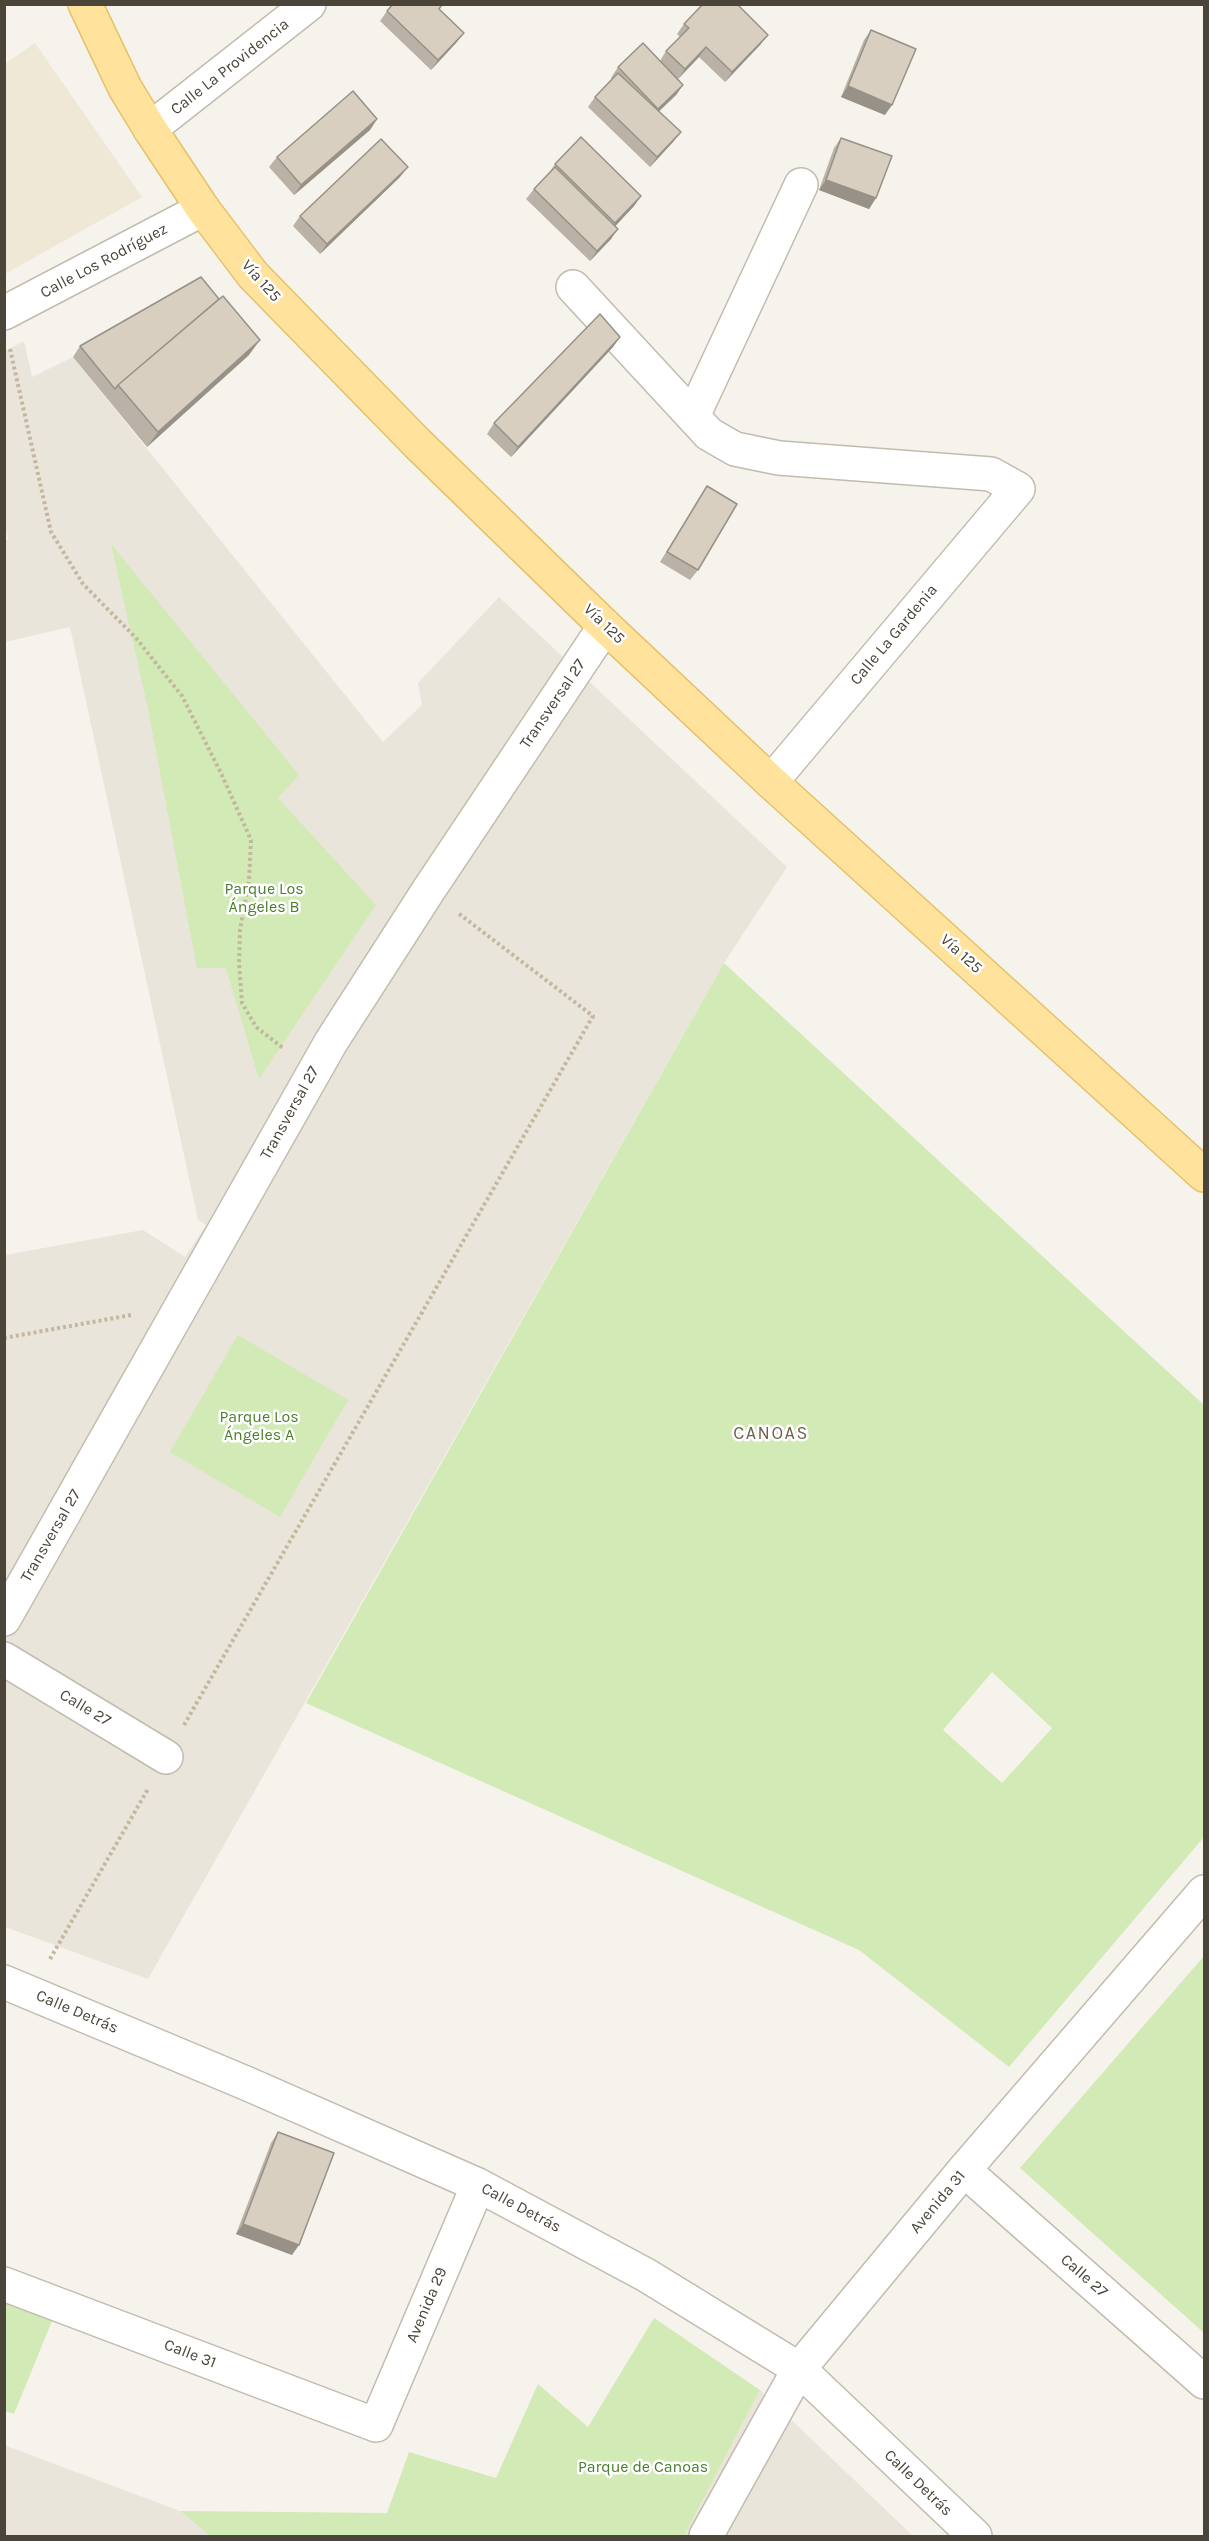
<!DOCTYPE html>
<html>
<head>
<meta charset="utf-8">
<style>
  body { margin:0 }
  #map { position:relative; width:1209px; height:2541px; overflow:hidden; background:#f6f3ec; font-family:Karla,sans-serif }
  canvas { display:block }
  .frame { position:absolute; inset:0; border:6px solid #4b4439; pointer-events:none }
</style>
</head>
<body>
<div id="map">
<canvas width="1209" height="2541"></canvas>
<div class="frame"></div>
</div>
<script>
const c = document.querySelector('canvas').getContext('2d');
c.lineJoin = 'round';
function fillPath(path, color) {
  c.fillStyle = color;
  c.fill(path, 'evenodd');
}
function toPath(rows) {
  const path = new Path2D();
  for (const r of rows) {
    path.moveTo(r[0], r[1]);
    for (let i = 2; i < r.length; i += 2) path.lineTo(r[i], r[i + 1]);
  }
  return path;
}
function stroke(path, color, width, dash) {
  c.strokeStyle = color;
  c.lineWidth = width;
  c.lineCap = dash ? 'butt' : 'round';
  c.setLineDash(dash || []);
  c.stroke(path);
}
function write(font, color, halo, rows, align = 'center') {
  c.font = font + ' Karla,sans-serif';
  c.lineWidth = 5;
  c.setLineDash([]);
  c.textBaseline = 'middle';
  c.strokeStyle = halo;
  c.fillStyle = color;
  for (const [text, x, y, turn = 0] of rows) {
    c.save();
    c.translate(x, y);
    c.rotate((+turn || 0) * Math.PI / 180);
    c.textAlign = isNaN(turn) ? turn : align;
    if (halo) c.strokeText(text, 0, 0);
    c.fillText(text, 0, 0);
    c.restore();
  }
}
fillPath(toPath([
  [24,341,32,377,73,357,383,742,422,705,418,683,499,597,787,867,724,963,148,1979,5,1927,5,1255,143,1230,185,1257,206,1225,198,1220,70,627,5,642,4,541,8,539,4,524,5,351],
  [760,2390,913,2536,684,2536],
  [4,2445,180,2511,210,2536,5,2536]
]), '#eae5da');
fillPath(toPath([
  [35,43,142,197,5,274,5,64]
]), '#efe8d6');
fillPath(toPath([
  [111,544,299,775,278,798,376,905,259,1079,226,968,197,968,147,704],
  [724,963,1204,1405,1204,1837,1009,2067,859,1950,306,1703],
  [992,1672,1052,1728,1002,1783,943,1730],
  [238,1335,348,1400,280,1517,170,1452],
  [1204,1956,1204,2333,1020,2168],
  [5,2297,54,2316,14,2414,5,2411],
  [654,2318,760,2390,684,2536,210,2536,180,2511,387,2513,409,2452,496,2478,538,2384,588,2427]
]), '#d2eab5');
const minor = toPath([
  [150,129,309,4],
  [573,287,709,434,735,449,779,458,991,474,1018,489,771,782],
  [4,313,203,209],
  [693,416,801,185],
  [4,1619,331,1042,428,891,605,626],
  [4,1659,166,1757],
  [4,1982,248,2084,478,2185,646,2275,799,2369,975,2536],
  [964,2170,1204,2382],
  [4,2284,376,2425,478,2185],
  [706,2536,799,2369,964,2170,1204,1892]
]);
const major = toPath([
  [85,4,125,88,150,129,203,209,253,275,417,443,605,626,771,782,1204,1175]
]);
stroke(minor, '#c2bbae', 36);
stroke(major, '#e6c16a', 36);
stroke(toPath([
  [10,349,51,532,83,584,136,638,182,696,221,773,251,840,249,880,240,930,239,963,242,1003,256,1027,283,1048],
  [4,1338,131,1315],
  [184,1725,593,1016,458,913],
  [50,1959,148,1789]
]), '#c4b79f', 4, [3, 3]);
stroke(minor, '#fff', 33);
stroke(major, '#ffe39c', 33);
fillPath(toPath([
  [439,9,464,33,456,43,431,70,380,21,387,11],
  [684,24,768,35,760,45,725,82,699,57,678,79,683,85,676,95,659,111,681,132,673,142,650,167,588,107,595,97,612,79,611,78,618,67,660,61,666,51,680,37,677,34],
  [871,30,885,115,841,97,864,40],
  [377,119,370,130,294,195,269,167,277,157],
  [841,138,876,198,869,209,819,190,834,148],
  [555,164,641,196,634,206,615,226,611,239,590,261,526,199,534,189,549,173],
  [400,177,320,254,293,226,300,216],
  [219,299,249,355,147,447,73,357,80,346],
  [620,337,613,347,511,457,487,434,494,423],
  [707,486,698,570,690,580,660,562],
  [278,2132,292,2255,236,2234,271,2143]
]), '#bab2a6');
fillPath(toPath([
  [464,33,456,43,431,70,438,60],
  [768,35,760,45,725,82,732,72],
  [706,47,699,57,678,79,685,69],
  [683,85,676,95,651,119,658,109],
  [848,86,892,105,885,115,841,97],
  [377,119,370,130,294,195,301,185],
  [681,132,673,142,650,167,657,157],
  [408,167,400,177,320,254,327,244],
  [826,180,876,198,869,209,819,190],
  [641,196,634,206,608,234,615,223],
  [618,229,611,239,590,261,597,251],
  [620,337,613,347,511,457,518,447],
  [260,340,249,355,147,447,158,432],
  [243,2224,299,2245,292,2255,236,2234]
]), '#979187');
const building = toPath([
  [393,4,439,4,441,6,439,9,464,33,438,60,387,11,393,4],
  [703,4,737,4,768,35,732,72,706,47,685,69,666,51,689,28,684,24,703,4],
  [871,30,916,49,892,105,848,86,871,30],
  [643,43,683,85,658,109,618,67,643,43],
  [618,73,681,132,657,157,595,97,618,73],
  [353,91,377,119,301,185,277,157,353,91],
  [581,137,641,196,615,223,555,164,581,137],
  [841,138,892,156,876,198,826,180,841,138],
  [381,139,408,167,327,244,300,216,381,139],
  [555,167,618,229,597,251,534,189,555,167],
  [201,277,219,299,118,385,115,389,80,346,201,277],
  [223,296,260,340,158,432,118,385,223,296],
  [600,314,620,337,518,447,494,423,600,314],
  [707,486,737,504,698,570,667,552,707,486],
  [278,2132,334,2153,299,2245,243,2224,278,2132]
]);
fillPath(building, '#d8cfc1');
stroke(building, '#979187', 1.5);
write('16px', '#4b4439', '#fff', [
  ["Calle La Providencia",230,67,-38],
  ["Calle Los Rodríguez",104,261,-28],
  ["Vía 125",261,281,48],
  ["Vía 125",604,624,44],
  ["Calle La Gardenia",894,635,-50],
  ["Transversal 27",553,704,-56],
  ["Vía 125",961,954,42],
  ["Transversal 27",290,1113,-61],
  ["Transversal 27",51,1536,-60],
  ["Calle 27",85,1708,31],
  ["Calle Detrás",77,2012,23],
  ["Avenida 31",938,2202,-50],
  ["Calle Detrás",521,2208,28],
  ["Calle 27",1084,2276,41],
  ["Avenida 29",427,2305,-67],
  ["Calle 31",190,2354,21],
  ["Calle Detrás",918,2483,44]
]);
write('16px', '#4a7f2a', '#fff', [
  ["Parque Los",264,889],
  ["Ángeles B",264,907],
  ["Parque Los",259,1417],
  ["Ángeles A",259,1435],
  ["Parque de Canoas",643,2467]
]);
c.letterSpacing = '1.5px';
write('18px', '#6e6250', '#fff', [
  ["CANOAS",771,1434]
]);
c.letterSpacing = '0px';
</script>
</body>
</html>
